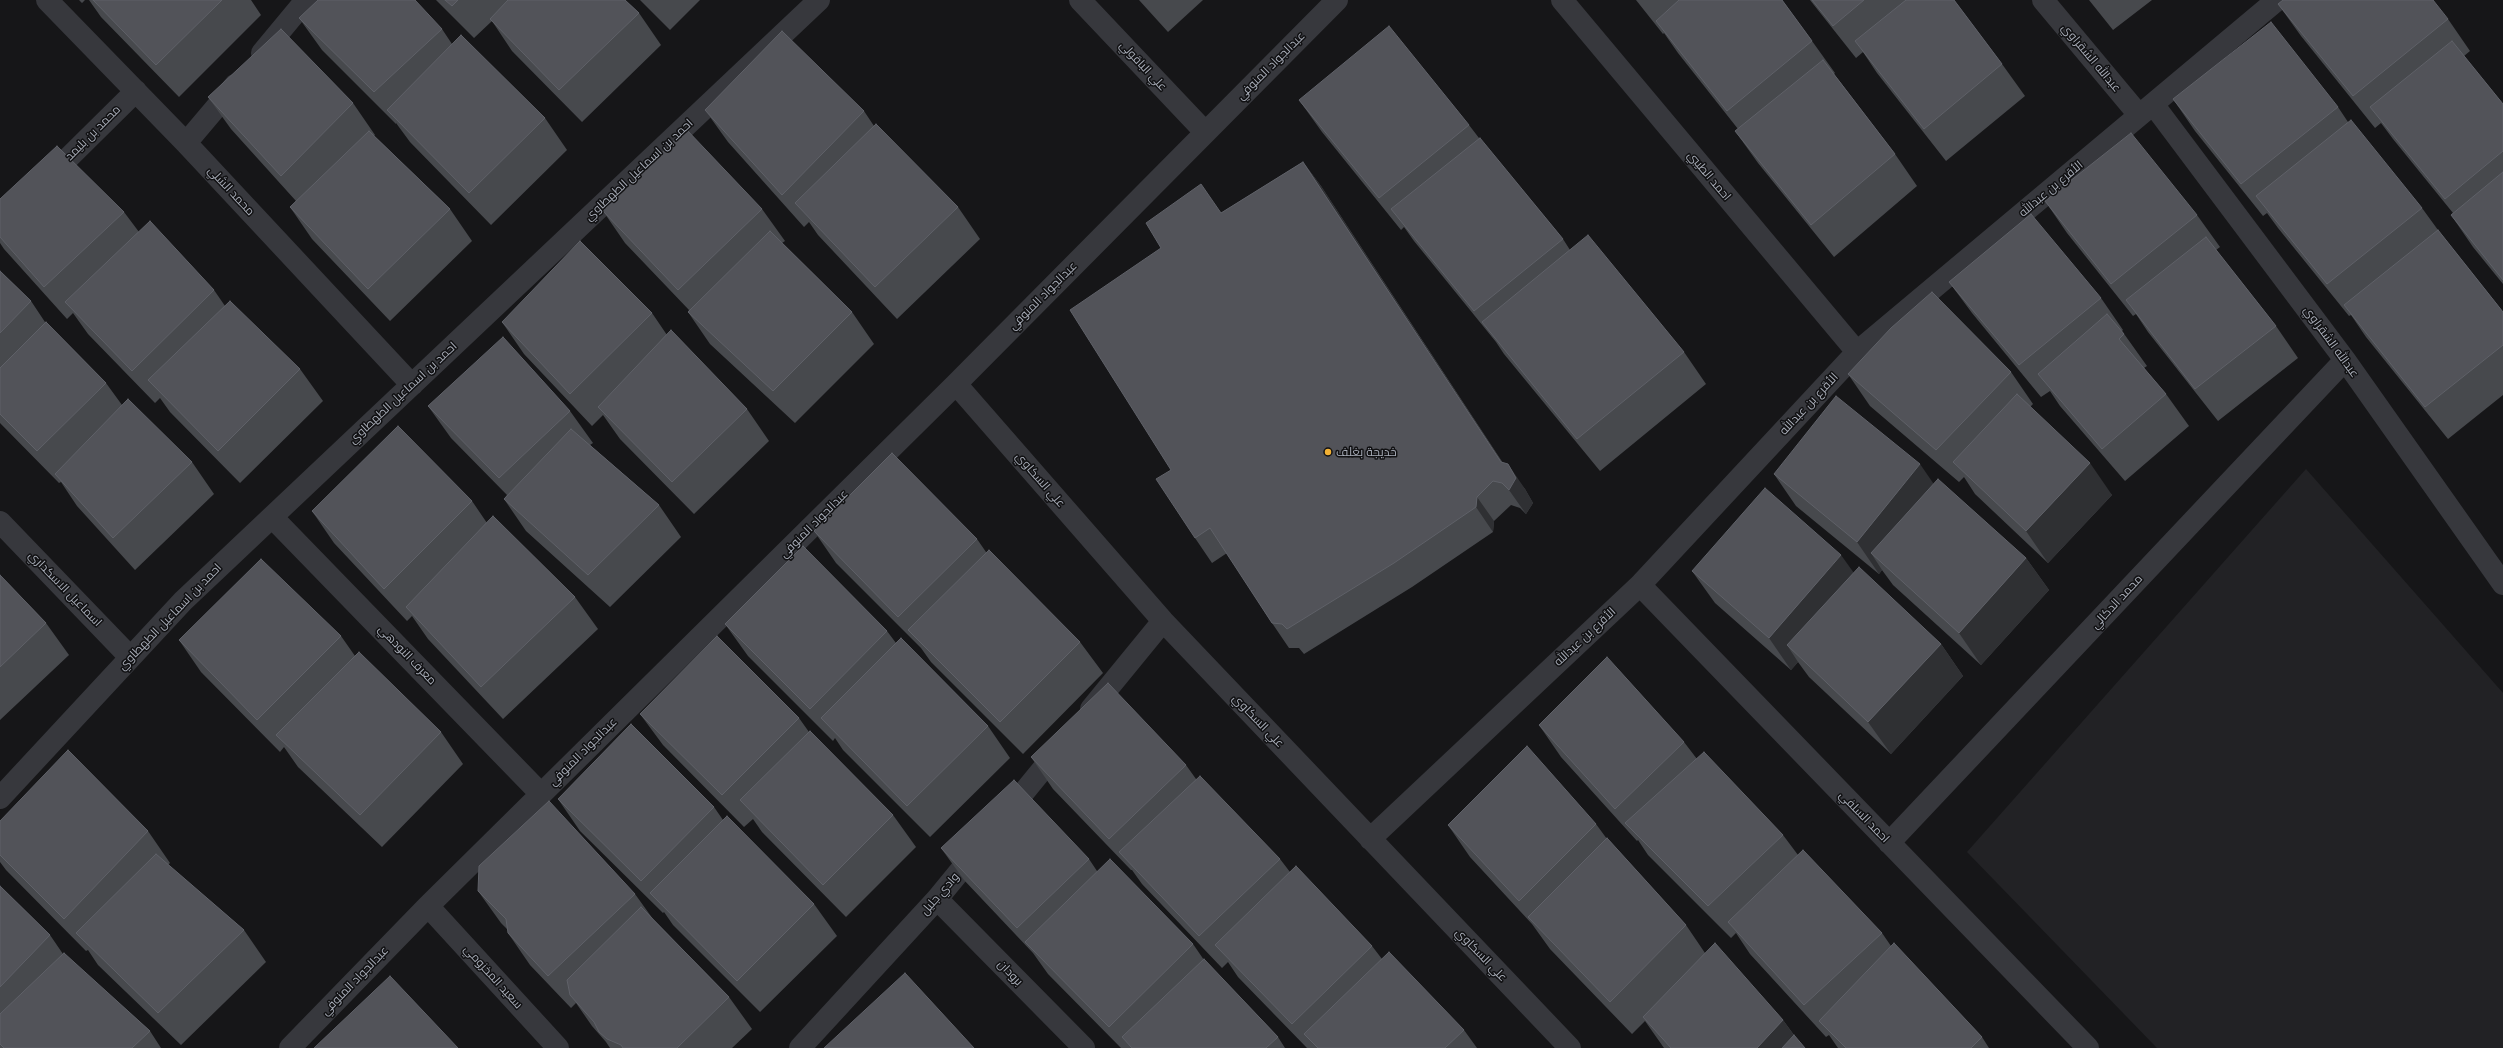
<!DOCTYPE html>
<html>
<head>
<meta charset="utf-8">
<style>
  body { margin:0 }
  canvas { display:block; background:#161618 }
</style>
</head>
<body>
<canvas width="2503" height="1048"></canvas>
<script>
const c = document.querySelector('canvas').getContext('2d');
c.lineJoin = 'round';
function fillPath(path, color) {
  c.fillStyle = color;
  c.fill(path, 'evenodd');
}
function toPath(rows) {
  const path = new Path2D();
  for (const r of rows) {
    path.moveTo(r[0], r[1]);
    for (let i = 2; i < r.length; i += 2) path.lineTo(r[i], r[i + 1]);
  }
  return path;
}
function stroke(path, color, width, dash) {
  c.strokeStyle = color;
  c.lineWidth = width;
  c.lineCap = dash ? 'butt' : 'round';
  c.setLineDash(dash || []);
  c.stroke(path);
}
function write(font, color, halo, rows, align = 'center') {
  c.font = font + ' Montserrat,Cairo,sans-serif';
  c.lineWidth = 3;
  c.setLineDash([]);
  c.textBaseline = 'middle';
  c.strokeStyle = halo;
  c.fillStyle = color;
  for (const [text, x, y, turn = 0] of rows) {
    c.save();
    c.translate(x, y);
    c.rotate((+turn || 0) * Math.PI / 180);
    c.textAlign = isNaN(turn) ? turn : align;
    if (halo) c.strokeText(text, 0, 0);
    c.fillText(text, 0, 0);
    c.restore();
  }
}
fillPath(toPath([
  [2306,469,2503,693,2503,1048,2157,1048,1967,852]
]), '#222225');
stroke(toPath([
  [47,0,186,143,412,385],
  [1080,0,1205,132],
  [1562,0,1857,352],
  [2043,0,2139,115],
  [262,53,306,0],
  [2153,104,2345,360,2503,584],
  [186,143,235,85],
  [48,178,136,91],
  [956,384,1163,621,1570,1048],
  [272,517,541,794],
  [0,522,130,657],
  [1640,585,2088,1048],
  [1091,709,1163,621],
  [0,798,183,601,819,0],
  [1006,814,1060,748],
  [1370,839,1640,585,1857,352,2277,0],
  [1889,843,2345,360],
  [937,899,1084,1048],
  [428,906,558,1048],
  [290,1048,428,906,956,384,1337,0],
  [800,1048,937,899,978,849]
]), '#37383d', 22);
fillPath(toPath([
  [79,0,85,0,82,3],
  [89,0,251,0,261,15,179,97,101,17],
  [436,0,625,0,639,13,661,45,582,122,512,51,492,21,474,38],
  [640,0,700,0,670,30],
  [1139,0,1203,0,1168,32],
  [1636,0,1782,0,1812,41,1835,73,1834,74,1895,154,1917,186,1834,257,1758,163,1735,131,1738,129,1678,53,1664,33,1663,34],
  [1810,0,1954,0,2002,64,2025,96,1946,161,1877,73,1863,52,1856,58],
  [2089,0,2152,0,2113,30],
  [2278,4,2448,19,2470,51,2464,56,2503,104,2503,284,2473,247,2451,215,2453,213,2393,139,2381,123,2375,128,2301,36],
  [299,18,442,29,452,44,545,118,567,150,491,225,410,142,396,123,396,124,322,50],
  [208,97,353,103,375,135,374,136,450,209,472,241,390,321,312,239,290,207,296,201,231,129],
  [2173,99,2338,107,2348,122,2422,208,2438,230,2503,312,2503,395,2448,439,2366,337,2351,315,2349,316,2278,228,2267,213,2263,216,2195,131],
  [1299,100,1469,125,1479,138,1563,239,1570,250,1684,352,1706,384,1600,471,1504,354,1496,342,1414,241,1404,227,1401,230,1322,132],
  [705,110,864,111,874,126,958,207,980,239,897,319,818,235,809,222,804,227,728,142],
  [1303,162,1321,186,1503,463,1525,489,1533,503,1526,514,1520,508,1511,505,1494,521,1493,532,1412,587,1304,654,1299,648,1289,648,1272,623,1227,553,1212,563,1195,538,1171,470,1161,248,1221,213],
  [0,199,124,212,139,232,214,290,225,306,300,369,323,401,240,483,170,412,160,398,155,403,88,334,73,313,67,319,4,249,0,243],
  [2045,201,2197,215,2220,247,2216,250,2276,326,2298,358,2218,421,2148,332,2136,314,2133,316,2067,233],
  [762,209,785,241,782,243,852,312,874,344,795,423,710,344,688,312,689,310,625,243,603,211],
  [0,271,31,301,45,322,106,383,122,405,192,462,214,494,135,570,77,506,61,482,59,483,0,423],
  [1949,282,2101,298,2123,330,2122,331,2147,366,2144,368,2166,394,2189,426,2125,481,2060,406,2050,391,2041,397,1972,313],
  [652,313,667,335,747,409,769,441,694,514,620,439,603,415,592,426,524,354,502,322],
  [2011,372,2033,404,2030,407,2112,495,2048,563,1975,494,1964,477,1959,482,1870,406,1848,374],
  [428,406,570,411,593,443,590,445,659,505,681,537,610,607,526,531,504,499,507,495,451,438],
  [1774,474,1933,484,2026,558,2049,590,1981,665,1893,585,1882,570,1879,574,1796,506],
  [472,501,487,523,575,597,598,629,503,719,428,639,412,616,407,621,334,543,312,511],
  [814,531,977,539,986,552,1080,642,1103,673,1023,754,931,662,921,648,836,563],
  [1692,571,1854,573,1941,644,1963,676,1891,754,1809,677,1798,662,1791,670,1715,603],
  [0,575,46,623,69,655,0,720],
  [725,624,887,631,896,643,988,726,1010,758,930,837,843,750,835,738,833,741,748,656],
  [341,636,355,656,441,732,463,764,382,847,298,767,284,747,280,752,201,672,179,640],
  [640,714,799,718,809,732,893,815,916,847,846,917,762,832,753,819,744,827,663,745],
  [1539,725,1684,742,1697,759,1783,835,1798,855,1882,933,1891,946,1982,1037,1989,1048,1838,1048,1829,1035,1826,1037,1750,954,1736,933,1731,938,1648,855,1638,840,1637,841,1561,757],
  [1031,757,1186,765,1196,779,1280,859,1290,872,1372,946,1382,959,1464,1030,1477,1048,1307,1048,1238,977,1228,962,1222,968,1142,884,1132,870,1131,870,1053,789],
  [558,799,714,807,723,820,814,904,837,936,760,1012,673,925,664,912,663,913,580,831],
  [0,821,148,831,170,863,168,865,244,930,266,962,181,1045,98,965,88,950,86,951,6,870,0,862],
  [1596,824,1607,839,1686,925,1705,953,1783,1020,1794,1035,1805,1048,1664,1048,1645,1021,1632,1034,1550,949,1532,924,1470,857,1448,825],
  [941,848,1089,859,1097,871,1193,944,1204,960,1278,1037,1285,1048,1121,1048,1048,974,1033,953,964,880],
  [0,886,50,935,63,954,150,1031,161,1048,0,1048],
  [478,891,635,894,653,919,729,997,752,1029,732,1048,610,1048,606,1042,592,1026,576,1003,571,1008,530,965,508,933,508,930,501,923]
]), '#47494d');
fillPath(toPath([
  [1303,162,1321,186,1514,481,1508,464,1525,489,1533,503,1526,514,1509,490,1501,462],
  [2090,463,2112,495,2048,563,2026,531],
  [1920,464,1942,496,1871,553,1882,570,1879,574,1857,542],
  [1477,497,1494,521,1493,532,1476,507],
  [1841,555,1864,587,1787,645,1798,662,1791,670,1769,638],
  [2026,558,2049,590,1981,665,1959,633],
  [1941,644,1963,676,1891,754,1868,722],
  [1783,1020,1803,1048,1757,1048]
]), '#2f3033');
const building = toPath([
  [93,0,222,0,156,65,93,0],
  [318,0,415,0,442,29,374,92,299,18,318,0],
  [445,0,458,0,452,6,445,0],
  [508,0,625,0,639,13,559,90,490,19,508,0],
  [1679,0,1782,0,1812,41,1727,111,1656,21,1679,0],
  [1812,0,1864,0,1833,26,1812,0],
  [1906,0,1954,0,2002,64,1924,129,1855,41,1906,0],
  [2283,0,2433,0,2448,19,2353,96,2278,4,2283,0],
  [2271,22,2338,107,2241,184,2173,99,2271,22],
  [1389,26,1469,125,1379,198,1299,100,1389,26],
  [281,29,353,103,281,176,208,97,281,29],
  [782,31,864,111,782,195,705,110,782,31],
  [461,35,545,118,469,193,387,110,461,35],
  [2452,41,2503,104,2503,151,2445,199,2370,107,2452,41],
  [1823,60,1895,154,1811,225,1735,131,1823,60],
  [2351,120,2422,208,2327,284,2256,196,2351,120],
  [876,124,958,207,875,287,795,203,876,124],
  [686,129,762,209,678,290,603,211,686,129],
  [369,131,450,209,368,289,290,207,369,131],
  [2131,133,2197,215,2111,284,2045,201,2131,133],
  [1480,138,1563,239,1474,311,1391,209,1480,138],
  [57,146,124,212,44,287,0,237,0,199,57,146],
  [1303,162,1501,462,1508,464,1516,478,1509,490,1502,483,1493,481,1477,497,1476,507,1394,563,1287,629,1282,624,1272,623,1210,528,1195,538,1156,479,1171,470,1070,310,1161,248,1146,223,1201,184,1221,213,1303,162],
  [2503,172,2503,280,2451,215,2503,172],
  [2031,214,2101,298,2019,365,1949,282,2031,214],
  [150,221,214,290,132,371,65,302,150,221],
  [2438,230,2503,312,2503,345,2425,407,2344,305,2438,230],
  [770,231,852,312,773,391,688,312,770,231],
  [1588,235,1684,352,1577,439,1482,322,1588,235],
  [2206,237,2276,326,2195,389,2126,300,2206,237],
  [580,241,652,313,570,394,502,322,580,241],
  [0,271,31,301,0,333,0,271],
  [1932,292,2011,372,1936,450,1848,374,1891,328,1932,292],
  [230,301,300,369,218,451,148,380,230,301],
  [2107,314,2124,334,2119,339,2166,394,2102,449,2038,374,2107,314],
  [46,322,106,383,37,451,0,414,0,368,46,322],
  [671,330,747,409,672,482,598,407,671,330],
  [503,337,570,411,499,478,428,406,503,337],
  [2017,394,2090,463,2026,531,1953,462,2017,394],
  [1836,396,1920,464,1857,542,1774,474,1836,396],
  [128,399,192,462,113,538,55,474,128,399],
  [398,426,472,501,384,589,312,511,398,426],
  [571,429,659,505,588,575,504,499,571,429],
  [892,453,977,539,898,617,814,531,892,453],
  [1938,479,2026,558,1959,633,1871,553,1938,479],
  [1765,488,1841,555,1769,638,1692,571,1765,488],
  [493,516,575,597,481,687,406,607,493,516],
  [803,546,887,631,810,709,725,624,803,546],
  [989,550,1080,642,1000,722,908,630,989,550],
  [261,559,341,636,257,720,179,640,261,559],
  [1859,567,1941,644,1868,722,1787,645,1859,567],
  [0,575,46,623,0,667,0,575],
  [717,636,799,718,722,795,640,714,717,636],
  [901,638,988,726,907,806,821,718,901,638],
  [359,652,441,732,360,815,276,735,359,652],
  [1607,657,1684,742,1615,809,1539,725,1607,657],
  [1108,683,1186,765,1109,839,1031,757,1108,683],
  [631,724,714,807,641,881,558,799,631,724],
  [810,731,893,815,823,885,740,800,810,731],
  [1527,746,1596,824,1519,901,1448,825,1527,746],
  [68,750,148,831,64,919,0,855,0,821,68,750],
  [1704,752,1783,835,1708,906,1625,823,1704,752],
  [1200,776,1280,859,1199,936,1119,852,1200,776],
  [1014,780,1089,859,1017,928,941,848,1014,780],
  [549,801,635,894,548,976,508,933,506,919,478,891,479,866,549,801],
  [727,816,814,904,737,981,650,893,727,816],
  [1607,838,1686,925,1610,1002,1528,917,1607,838],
  [1803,850,1882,933,1804,1005,1728,922,1803,850],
  [156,854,244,930,158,1013,76,933,156,854],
  [1110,859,1193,944,1109,1027,1025,942,1110,859],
  [1296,866,1372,946,1292,1024,1215,945,1296,866],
  [0,886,50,935,0,987,0,886],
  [641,907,729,997,677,1048,623,1048,621,1045,607,1039,599,1032,594,1022,570,995,567,980,641,907],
  [1715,943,1783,1020,1757,1048,1671,1048,1643,1017,1715,943],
  [1894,943,1982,1037,1971,1048,1846,1048,1819,1021,1894,943],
  [1389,952,1464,1030,1445,1048,1318,1048,1304,1034,1389,952],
  [64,953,150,1031,132,1048,4,1048,0,1044,0,1014,64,953],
  [1204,959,1278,1037,1266,1048,1132,1048,1122,1037,1204,959],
  [905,973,974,1048,824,1048,905,973],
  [390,976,458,1048,314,1048,390,976],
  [1794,1035,1805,1048,1782,1048,1794,1035]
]);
fillPath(building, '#525359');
stroke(building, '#5f6168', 1);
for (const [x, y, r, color] of [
  [1328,452,4,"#f2b134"]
]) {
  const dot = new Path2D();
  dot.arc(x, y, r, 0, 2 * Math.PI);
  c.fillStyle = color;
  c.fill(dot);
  stroke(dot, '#111113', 1.5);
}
write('12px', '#a8adb8', '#111113', [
  ["عبدالله الشقراوي",2091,58,50],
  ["علي الباقولي",1143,66,47],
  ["عبدالجواد المنوفي",1271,66,-45],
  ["محمد بن بليمد",93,133,-45],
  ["احمد بن اسماعيل الطهطاوي",639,170,-43],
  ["احمد الطيبي",1709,176,50],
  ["الأقرع بن عبدالله",2051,189,-40],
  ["محمد الشلي",231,191,47],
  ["عبدالجواد المنوفي",1043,296,-45],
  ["عبدالله الشقراوي",2331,342,54],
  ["احمد بن اسماعيل الطهطاوي",403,393,-43],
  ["الأقرع بن عبدالله",1809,404,-47],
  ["علي السكاوي",1040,480,49],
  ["عبدالجواد المنوفي",814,524,-45],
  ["اسماعيل الاسكداري",65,589,46],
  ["محمد الدكالي",2117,602,-47],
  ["احمد بن اسماعيل الطهطاوي",170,617,-46],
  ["الأقرع بن عبدالله",1585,637,-43],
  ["معرف النودهي",407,655,46],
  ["علي السكاوي",1258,721,46],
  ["عبدالجواد المنوفي",583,752,-45],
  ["احمد السلفي",1864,817,46],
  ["وادي جليل",940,894,-49],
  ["علي السكاوي",1481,955,46],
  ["برودان",1010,973,46],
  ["سعيد المخزومي",493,977,48],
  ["عبدالجواد المنوفي",355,981,-46]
]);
write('12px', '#a8adb8', '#111113', [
  ["خديجة بغلف",1336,452]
], 'left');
</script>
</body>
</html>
